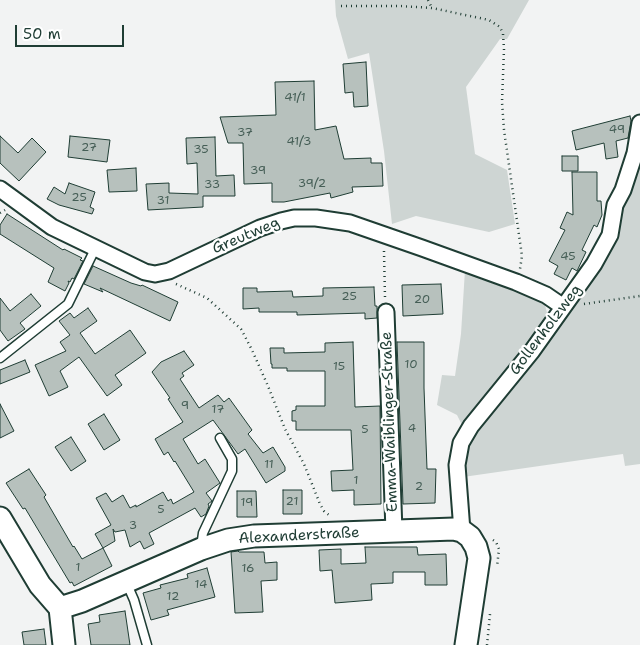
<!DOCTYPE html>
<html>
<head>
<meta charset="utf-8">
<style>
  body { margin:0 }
  #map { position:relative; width:640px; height:645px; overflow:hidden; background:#f2f3f3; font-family:"Shantell Sans",sans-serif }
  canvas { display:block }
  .scale { position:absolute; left:15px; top:25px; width:109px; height:22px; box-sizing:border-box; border:2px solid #1f3d34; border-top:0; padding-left:6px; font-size:15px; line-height:18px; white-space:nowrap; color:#1f3d34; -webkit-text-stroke:4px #fff; paint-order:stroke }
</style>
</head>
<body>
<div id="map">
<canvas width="640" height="645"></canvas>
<div class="scale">50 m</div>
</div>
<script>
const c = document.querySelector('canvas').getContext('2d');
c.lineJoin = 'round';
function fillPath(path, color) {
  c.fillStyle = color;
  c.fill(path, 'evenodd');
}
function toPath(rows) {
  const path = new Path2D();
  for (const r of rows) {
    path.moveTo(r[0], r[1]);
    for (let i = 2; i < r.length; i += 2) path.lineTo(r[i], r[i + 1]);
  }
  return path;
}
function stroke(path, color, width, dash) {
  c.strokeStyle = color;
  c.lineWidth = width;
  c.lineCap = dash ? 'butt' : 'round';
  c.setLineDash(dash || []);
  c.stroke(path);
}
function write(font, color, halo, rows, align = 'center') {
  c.font = font + ' "Shantell Sans",sans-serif';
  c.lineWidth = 4.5;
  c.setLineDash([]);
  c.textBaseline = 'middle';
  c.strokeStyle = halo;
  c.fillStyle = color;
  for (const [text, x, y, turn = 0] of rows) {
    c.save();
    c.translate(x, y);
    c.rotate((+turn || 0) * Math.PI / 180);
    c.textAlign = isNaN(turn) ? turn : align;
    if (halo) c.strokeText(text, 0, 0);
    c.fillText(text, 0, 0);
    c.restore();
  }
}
fillPath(toPath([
  [335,0,529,0,507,39,500,39,466,87,475,154,507,170,515,224,489,232,416,216,392,224,384,151,369,53,348,59,336,16],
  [640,154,640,464,625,466,623,454,463,477,464,451,481,421,614,239],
  [465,270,538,298,545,305,547,313,545,324,463,427,457,415,437,405,442,375,455,376,461,334]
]), '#ced5d3');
const building = toPath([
  [366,62,368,106,354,107,353,92,345,93,343,64,366,62],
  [314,81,315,130,336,126,344,159,371,158,371,163,382,163,383,186,352,187,353,192,331,198,330,193,284,202,272,202,272,183,244,184,243,143,228,143,220,117,276,115,275,82,314,81],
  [630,116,631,121,628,138,616,141,618,157,606,159,604,143,576,150,572,131,630,116],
  [0,136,18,153,32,138,46,152,19,181,0,163,0,136],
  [70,136,110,140,107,162,68,157,70,136],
  [215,137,216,176,234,175,235,196,203,196,203,207,148,210,146,184,169,183,169,193,198,194,197,163,187,164,186,138,215,137],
  [562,156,578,156,578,171,562,171,562,156],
  [136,168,137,191,109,192,107,170,136,168],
  [572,172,597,172,597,201,601,201,602,215,597,227,594,225,582,250,586,252,577,271,572,268,566,280,554,274,558,266,549,261,565,230,560,228,567,212,573,215,572,172],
  [69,183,95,192,90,207,94,209,92,214,59,205,47,199,54,187,65,194,69,183],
  [7,214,63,250,64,249,82,258,80,260,83,261,74,279,72,278,70,282,68,281,69,283,65,291,48,282,54,268,0,234,0,225,7,214],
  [93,266,131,283,141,286,142,285,178,302,170,321,100,288,103,292,84,284,93,266],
  [441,284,443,314,403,316,402,285,441,284],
  [374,287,375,306,377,306,377,318,365,319,365,313,297,315,297,312,259,312,259,308,243,309,243,288,257,288,257,292,292,291,293,297,323,296,323,288,374,287],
  [31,294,41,306,20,323,25,329,8,341,0,330,0,298,10,311,31,294],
  [88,308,97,321,80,333,95,354,130,330,146,353,115,375,122,385,107,396,79,357,60,371,68,387,49,396,35,365,66,351,60,342,70,335,59,321,70,313,74,318,88,308],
  [353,342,355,407,380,406,381,504,354,505,354,490,332,491,331,471,353,470,351,430,296,430,296,421,292,421,292,411,296,410,296,406,325,406,325,371,287,371,287,368,272,368,272,364,271,364,270,348,284,348,284,353,325,352,325,343,353,342],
  [397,342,424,342,424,388,427,469,436,469,435,503,403,504,397,342],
  [184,351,194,365,182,373,184,376,180,379,199,408,218,395,224,402,229,398,252,430,248,434,263,453,273,447,285,467,285,471,266,483,245,449,238,454,213,420,183,439,198,464,205,459,220,483,206,493,212,501,208,504,209,506,206,514,201,517,195,508,149,533,154,544,144,549,140,541,130,547,125,530,115,532,113,529,115,541,103,548,95,534,111,525,96,498,106,493,112,502,123,495,130,508,136,505,136,507,163,492,168,501,171,499,173,504,194,492,175,461,174,462,168,452,164,455,155,439,183,422,168,399,170,398,152,372,161,362,184,351],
  [25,360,30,372,0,384,0,370,25,360],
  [0,404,14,431,0,438,0,404],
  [104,414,120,440,104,450,88,424,104,414],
  [71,437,86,461,71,471,55,447,71,437],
  [29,469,46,495,44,497,73,547,74,546,82,559,103,548,112,566,74,586,72,582,70,583,25,508,23,509,6,483,29,469],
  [283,490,302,490,302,514,283,514,283,490],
  [237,491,256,491,257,517,237,517,237,491],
  [365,547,417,547,418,555,446,554,447,585,425,585,425,572,393,572,393,583,371,584,372,600,335,603,332,570,320,571,319,550,341,549,341,564,366,563,365,547],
  [238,551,239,552,264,552,265,563,277,562,277,580,261,581,263,612,235,613,231,552,238,551],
  [207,568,215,597,167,610,169,615,151,620,143,593,161,588,160,585,188,578,187,574,207,568],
  [125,611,130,645,91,645,88,624,100,622,99,615,125,611],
  [44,629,46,645,24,645,22,632,44,629]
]);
fillPath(building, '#b7c1bd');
stroke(building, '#1f3d34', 1);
const lane = toPath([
  [0,358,68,304,95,249],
  [201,547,203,533,232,471,232,459,220,438],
  [127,584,134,600,147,645]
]);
const street = toPath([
  [0,189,52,227,145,272,155,274,169,271,260,228,281,221,294,218,316,218,350,223,422,248,516,282,546,295,562,306],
  [386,312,394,531],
  [462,531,457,465,461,443,471,426,532,351,594,264,610,235,615,205,623,190,635,153,640,123]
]);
const secondary = toPath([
  [0,518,40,585,60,608,64,645],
  [60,608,82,601,201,549,228,540,254,536,454,529,462,531,470,537,476,547,479,558,466,645]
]);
stroke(lane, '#1f3d34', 11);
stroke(street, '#1f3d34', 19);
stroke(secondary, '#1f3d34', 25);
stroke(toPath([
  [428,0,432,8],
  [341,6,400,6,432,8,489,20,500,27,503,34,504,49,502,102,504,130,522,256,520,269],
  [0,213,5,210],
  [384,251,385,298],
  [176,284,207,298,241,329,252,350,268,386,285,429,304,464,320,504,324,511,329,515],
  [584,304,640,296],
  [493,540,496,542,499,549,497,567],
  [487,645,490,614]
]), '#1f3d34', 2.5, [1, 4]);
stroke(lane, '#fff', 8);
stroke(street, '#fff', 15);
stroke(secondary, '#fff', 21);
write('12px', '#455e56', null, [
  ["41/1",295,98],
  ["49",617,130],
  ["37",245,133],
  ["41/3",299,142],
  ["27",89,148],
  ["35",201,150],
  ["39",258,171],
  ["39/2",312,184],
  ["33",212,185],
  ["25",79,198],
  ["31",163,201],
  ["45",568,257],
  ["25",349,297],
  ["20",422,300],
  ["10",411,365],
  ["15",339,367],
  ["9",185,406],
  ["17",218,410],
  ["4",412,429],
  ["5",365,430],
  ["11",269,465],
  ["1",356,481],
  ["2",419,487],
  ["21",292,502],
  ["19",247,503],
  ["5",161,510],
  ["3",133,526],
  ["1",78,568],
  ["16",248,569],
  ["14",201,585],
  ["12",173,597]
]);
write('15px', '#1f3d34', '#fff', [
  ["Greutweg",246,236,-23],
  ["Gollenholzweg",546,330,-53],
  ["Emma-Waiblinger-Straße",390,422,-92],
  ["Alexanderstraße",299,536,-3]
]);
</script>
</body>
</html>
